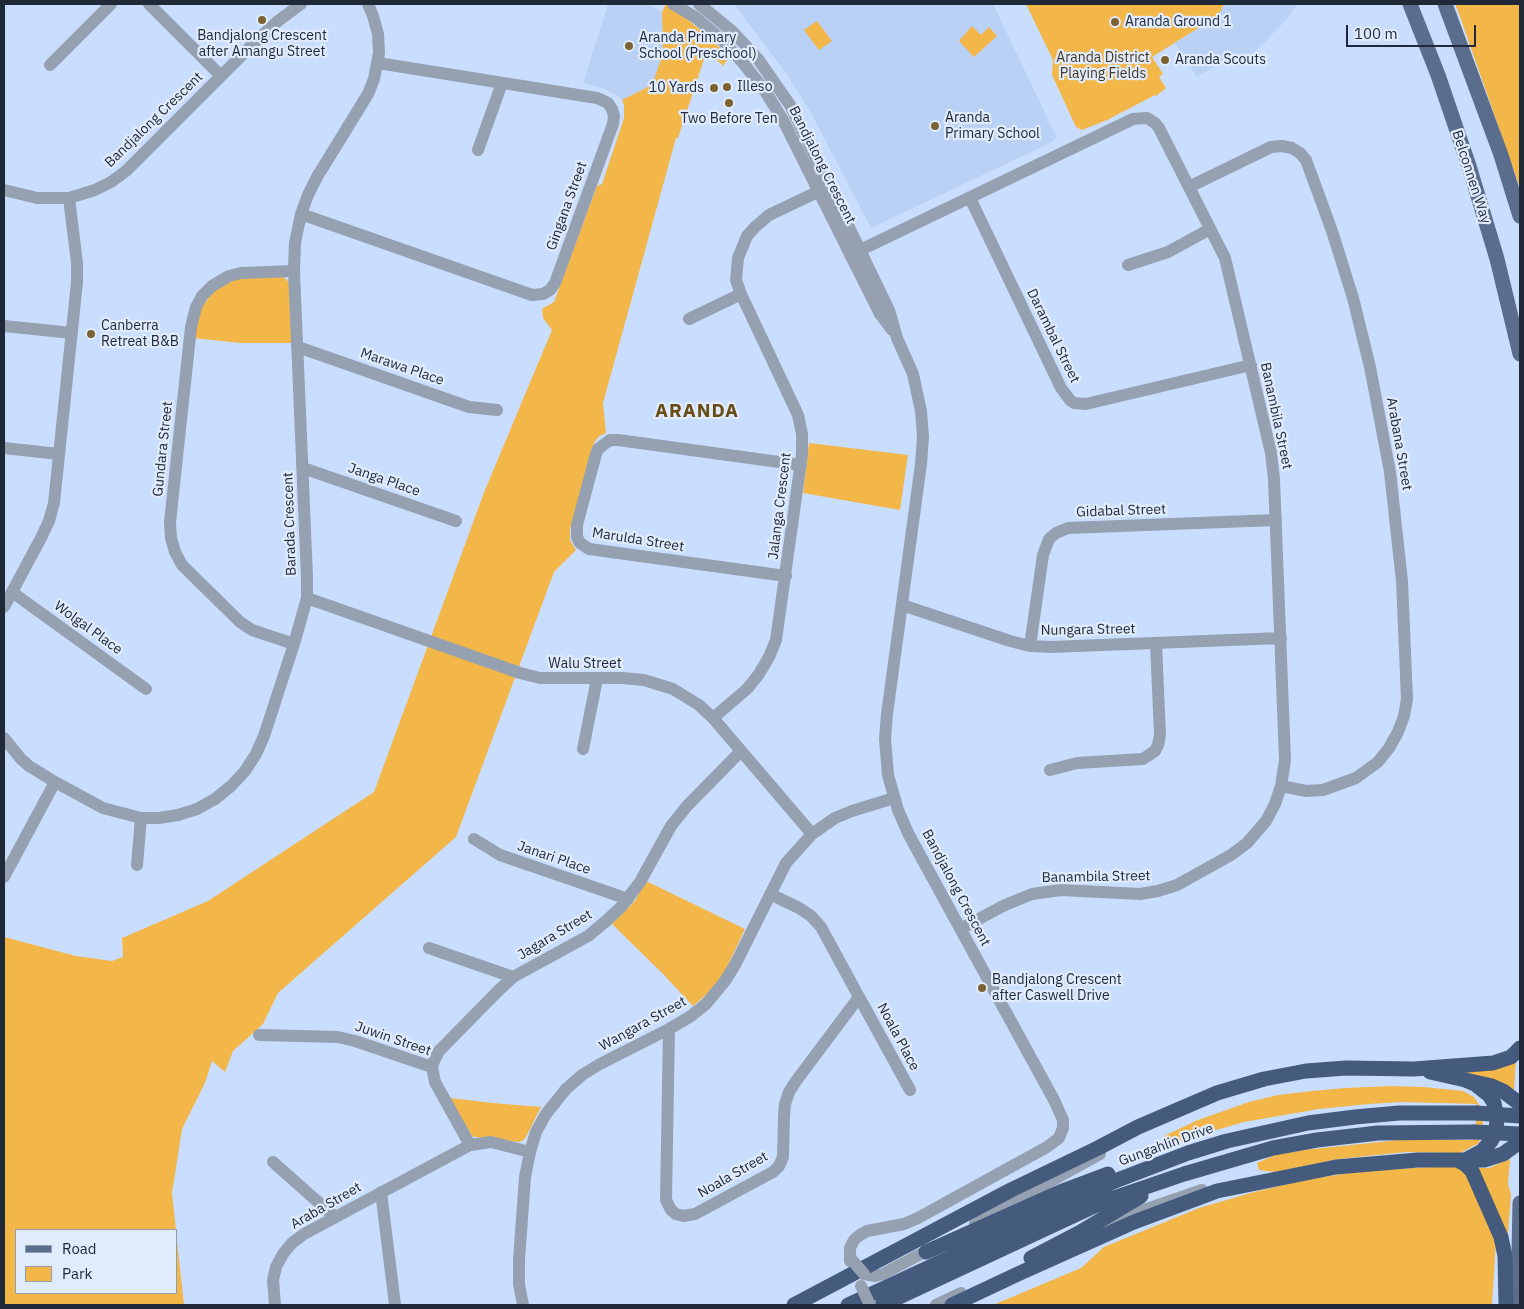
<!DOCTYPE html>
<html>
<head>
<meta charset="utf-8">
<style>
  body { margin:0 }
  #map { position:relative; width:1524px; height:1309px; overflow:hidden; background:#c9defe; font-family:"IBM Plex Sans",sans-serif }
  canvas { display:block }
  .frame { position:absolute; inset:0; border:5px solid #202938; pointer-events:none }
  .legend { position:absolute; left:15px; top:1229px; width:162px; height:65px; box-sizing:border-box; background:#e0ebfb; border:1px solid #939dad; margin:0; padding:6px 9px; list-style:none; font-size:15px; color:#202938 }
  .legend li { display:flex; align-items:center; gap:10px; height:25px }
  .legend b { width:25px; border:1px solid #939dad }
  .scale { position:absolute; left:1346px; top:25px; width:130px; height:22px; box-sizing:border-box; border:2px solid #202938; border-top:0; padding-left:6px; font-size:15px; line-height:18px; white-space:nowrap; color:#202938; -webkit-text-stroke:4px #e0ebfb; paint-order:stroke }
</style>
</head>
<body>
<div id="map">
<canvas width="1524" height="1309"></canvas>
<div class="frame"></div>
<ul class="legend">
<li><b style="height:6px;background:#5a6d8c"></b>Road</li>
<li><b style="height:14px;background:#f2b649"></b>Park</li>
</ul>
<div class="scale">100 m</div>
</div>
<script>
const c = document.querySelector('canvas').getContext('2d');
c.lineJoin = 'round';
function fillPath(path, color) {
  c.fillStyle = color;
  c.fill(path, 'evenodd');
}
function toPath(rows) {
  const path = new Path2D();
  for (const r of rows) {
    path.moveTo(r[0], r[1]);
    for (let i = 2; i < r.length; i += 2) path.lineTo(r[i], r[i + 1]);
  }
  return path;
}
function stroke(path, color, width, dash) {
  c.strokeStyle = color;
  c.lineWidth = width;
  c.lineCap = dash ? 'butt' : 'round';
  c.setLineDash(dash || []);
  c.stroke(path);
}
function write(font, color, halo, rows, align = 'center') {
  c.font = font + ' "IBM Plex Sans",sans-serif';
  c.lineWidth = 4.5;
  c.setLineDash([]);
  c.textBaseline = 'middle';
  c.strokeStyle = halo;
  c.fillStyle = color;
  for (const [text, x, y, turn = 0] of rows) {
    c.save();
    c.translate(x, y);
    c.rotate((+turn || 0) * Math.PI / 180);
    c.textAlign = isNaN(turn) ? turn : align;
    if (halo) c.strokeText(text, 0, 0);
    c.fillText(text, 0, 0);
    c.restore();
  }
}
fillPath(toPath([
  [608,4,647,4,662,12,663,54,652,86,622,100,618,96,605,89,583,83],
  [734,4,993,4,1057,138,1048,144,871,228,811,113,788,76],
  [1224,4,1298,4,1287,19,1242,65,1236,67,1228,58,1197,77,1175,43,1208,22,1215,22]
]), '#b9d1f5');
fillPath(toPath([
  [666,4,669,4,711,39,729,57,723,66,707,50,678,138,676,138,603,403,606,433,599,436,594,443,570,529,570,540,576,550,554,572,456,837,278,993,263,1024,233,1051,225,1072,212,1061,205,1083,182,1129,172,1193,176,1230,16,1230,16,1293,176,1293,176,1231,184,1305,4,1305,4,937,76,956,112,961,123,957,122,938,208,901,374,792,485,490,552,330,543,318,542,309,554,302,597,186,602,184,624,118,624,105,622,100,652,85,663,54,662,12],
  [1026,4,1224,4,1215,22,1208,22,1152,57,1163,74,1159,77,1166,88,1156,96,1155,95,1107,120,1082,130,1076,127,1052,75,1053,60],
  [1455,4,1520,4,1520,188,1458,11],
  [817,21,832,41,819,50,804,30],
  [972,26,981,35,989,27,997,36,974,57,959,41],
  [282,276,287,280,289,284,292,343,240,343,194,338,200,309,216,289,235,279],
  [809,443,908,455,900,510,803,493],
  [646,881,745,929,727,967,718,981,708,993,693,1006,663,974,612,924,634,902],
  [1516,1060,1514,1090,1461,1072],
  [1392,1086,1424,1087,1463,1091,1474,1097,1482,1109,1483,1123,1479,1143,1460,1153,1406,1152,1338,1159,1275,1172,1259,1170,1257,1163,1275,1155,1304,1150,1408,1139,1475,1140,1477,1104,1401,1102,1369,1104,1319,1109,1244,1122,1192,1137,1161,1149,1164,1136,1198,1120,1249,1102,1278,1095,1312,1091,1345,1088],
  [450,1098,493,1103,541,1107,525,1139,519,1142,475,1137,471,1135],
  [1510,1159,1508,1184,1511,1195,1508,1233,1506,1233,1475,1168,1489,1168],
  [1447,1166,1460,1168,1469,1176,1496,1241,1492,1305,993,1305,1081,1268,1104,1247,1199,1208,1254,1192,1310,1179,1364,1171]
]), '#f2b649');
stroke(toPath([
  [149,4,221,76],
  [673,4,695,17,721,39,744,64,765,91,783,120,880,314,892,330],
  [699,4,733,32,758,59,790,105,889,310,897,338,913,374,921,411,923,437,921,464,887,714,885,739,888,775,898,810,909,835,1054,1100,1063,1120,1063,1128,1059,1138,1047,1147,918,1218,904,1224,867,1231,860,1235,854,1240,850,1248,850,1261],
  [50,65,111,4],
  [478,150,502,83],
  [1189,187,1271,147,1282,146,1292,148,1300,153,1306,160,1332,231,1353,298,1370,367,1390,472,1402,581,1407,699,1404,716,1398,732,1389,748,1378,762,1356,778,1323,790,1306,791,1281,786],
  [4,190,37,198,69,198,95,190,111,182,126,171,256,41,278,21,301,4],
  [970,198,1061,388,1070,400,1074,403,1086,404,1251,365],
  [301,214,532,295,543,294,550,290,555,283,613,124,614,116,612,109,608,103,597,98,378,63],
  [850,255,1133,119,1147,118,1155,123,1159,128,1225,258,1271,453,1274,479,1285,760,1281,786,1275,804,1266,821,1247,843,1231,855,1177,885,1158,891,1140,894,1061,890,1032,894,1005,905,960,929],
  [1128,265,1168,252,1210,229],
  [689,319,741,294],
  [4,326,72,333],
  [298,347,469,407,497,410],
  [4,448,59,454],
  [303,468,456,521],
  [786,576,589,549,580,543,577,537,577,525,596,454,598,449,610,440,618,440,801,465],
  [12,592,146,689],
  [307,598,520,673,540,678,622,678,644,680,673,689,699,705,713,718,812,834],
  [902,605,1010,641,1030,646,1052,647,1281,638],
  [4,607,41,538,49,521,54,503,77,282,77,263,69,198],
  [294,644,252,630,240,622,182,565,175,552,171,538,170,522,191,327,196,307,202,296,212,286,229,276,241,273,294,271],
  [1030,646,1043,555,1049,539,1056,533,1068,528,1276,520],
  [713,718,747,689,759,674,769,657,776,640,802,454,802,434,798,415,741,294,736,280,738,258,747,236,755,227,769,215,830,186],
  [4,738,21,759,29,766,55,782,103,808,141,818,159,818,178,815,197,809,215,799,231,786,245,771,256,754,264,736,294,644,307,598,307,577,294,271,295,243,301,214,308,195,317,177,368,94,374,79,379,53,378,34,373,16,368,4],
  [583,749,597,679],
  [1050,770,1077,763,1143,759,1155,751,1158,745,1160,735,1156,643],
  [474,839,500,855,628,899],
  [137,865,141,818],
  [4,877,55,782],
  [429,948,513,977],
  [859,997,910,1090],
  [669,1029,666,1200,671,1210,676,1214,683,1216,695,1214,773,1172,779,1166,783,1157,784,1116,785,1104,789,1092,796,1081,859,997,821,927,811,916,799,908,770,894],
  [259,1035,338,1037,355,1041,432,1067,435,1082,470,1145],
  [432,1067,434,1061,439,1051,498,991,513,977,588,936,605,922,621,907,640,882,671,826,687,806,741,751],
  [273,1162,335,1217],
  [381,1192,395,1305],
  [975,1223,1100,1154],
  [1088,1234,1138,1212,1202,1190],
  [864,1274,875,1276,883,1274,934,1247],
  [275,1305,273,1280,276,1267,283,1254,292,1243,304,1234,470,1145,491,1142,530,1152],
  [523,1305,519,1284,519,1260,525,1177,530,1152,536,1132,546,1114,566,1089,582,1075,600,1064,669,1029,691,1016,706,1004,725,981,735,965,786,863,812,834,835,818,852,811,894,798],
  [936,1305,961,1293]
]), '#95a0b1', 12);
stroke(toPath([
  [1410,4,1438,75,1469,166,1497,259,1520,354],
  [1445,4,1501,155,1520,216],
  [1518,1305,1520,1203]
]), '#5a6d8c', 15);
stroke(toPath([
  [1430,1072,1492,1086,1503,1091,1520,1104],
  [1463,1079,1475,1084,1489,1095,1494,1103,1497,1118,1496,1132,1491,1141,1482,1151,1467,1159],
  [1457,1160,1465,1164,1472,1171,1501,1237,1505,1256,1506,1305],
  [926,1252,1060,1192,1108,1174],
  [1031,1258,1079,1233,1141,1196],
  [794,1305,1011,1190,1098,1148,1138,1127,1217,1093,1264,1079,1306,1071,1346,1068,1414,1069,1493,1063,1511,1057,1520,1048],
  [848,1305,1115,1181,1188,1153,1227,1141,1308,1123,1355,1117,1399,1113,1476,1113],
  [882,1305,1105,1201,1184,1174,1273,1148,1317,1140,1378,1133,1474,1132],
  [952,1305,1020,1273,1134,1222,1217,1191,1336,1167,1418,1160,1484,1160,1503,1154,1520,1142]
]), '#455b7d', 15);
stroke(toPath([
  [852,1260,864,1274],
  [861,1286,870,1305]
]), '#95a0b1', 12);
stroke(toPath([
  [1476,1113,1520,1116],
  [1474,1132,1520,1134]
]), '#455b7d', 15);
for (const [x, y, r, color] of [
  [262,20,5,"#7c6133"],
  [1115,22,5,"#7c6133"],
  [629,46,5,"#7c6133"],
  [1165,60,5,"#7c6133"],
  [727,87,5,"#7c6133"],
  [714,88,5,"#7c6133"],
  [729,103,5,"#7c6133"],
  [935,126,5,"#7c6133"],
  [91,334,5,"#7c6133"],
  [982,988,5,"#7c6133"]
]) {
  const dot = new Path2D();
  dot.arc(x, y, r, 0, 2 * Math.PI);
  c.fillStyle = color;
  c.fill(dot);
  stroke(dot, '#e0ebfb', 2);
}
write('14px', '#202938', '#e0ebfb', [
  ["Aranda Ground 1",1125,22],
  ["Bandjalong Crescent",262,36,"center"],
  ["after Amangu Street",262,52,"center"],
  ["Aranda Primary",639,38],
  ["School (Preschool)",639,54],
  ["Aranda Scouts",1175,60],
  ["Illeso",737,87],
  ["10 Yards",704,88,"right"],
  ["Aranda",945,118],
  ["Primary School",945,134],
  ["Two Before Ten",729,119,"center"],
  ["Canberra",101,326],
  ["Retreat B&B",101,342],
  ["Bandjalong Crescent",992,980],
  ["after Caswell Drive",992,996]
], 'left');
write('14px', '#433622', '#e0ebfb', [
  ["Aranda District",1103,58],
  ["Playing Fields",1103,74]
]);
write('14px', '#202938', '#e0ebfb', [
  ["Bandjalong Crescent",154,120,-44],
  ["Bandjalong Crescent",822,165,63],
  ["Belconnen Way",1471,177,72],
  ["Gingana Street",567,206,-70],
  ["Darambal Street",1053,336,64],
  ["Marawa Place",402,367,19],
  ["Banambila Street",1276,416,78],
  ["Arabana Street",1399,444,80],
  ["Gundara Street",163,449,-84],
  ["Janga Place",384,480,19],
  ["Jalanga Crescent",780,506,-83],
  ["Gidabal Street",1121,511,-2],
  ["Barada Crescent",290,524,-92],
  ["Marulda Street",638,540,9],
  ["Wolgal Place",88,628,36],
  ["Nungara Street",1088,630,-1],
  ["Walu Street",585,664],
  ["Janari Place",554,858,19],
  ["Banambila Street",1096,877,-1],
  ["Bandjalong Crescent",956,888,62],
  ["Jagara Street",555,935,-31],
  ["Wangara Street",643,1024,-29],
  ["Noala Place",898,1037,62],
  ["Juwin Street",393,1039,19],
  ["Gungahlin Drive",1166,1145,-20],
  ["Noala Street",733,1175,-30],
  ["Araba Street",326,1206,-30]
]);
c.letterSpacing = '1px';
write('bold 19px', '#694c14', '#e0ebfb', [
  ["ARANDA",697,412]
]);
c.letterSpacing = '0px';
</script>
</body>
</html>
